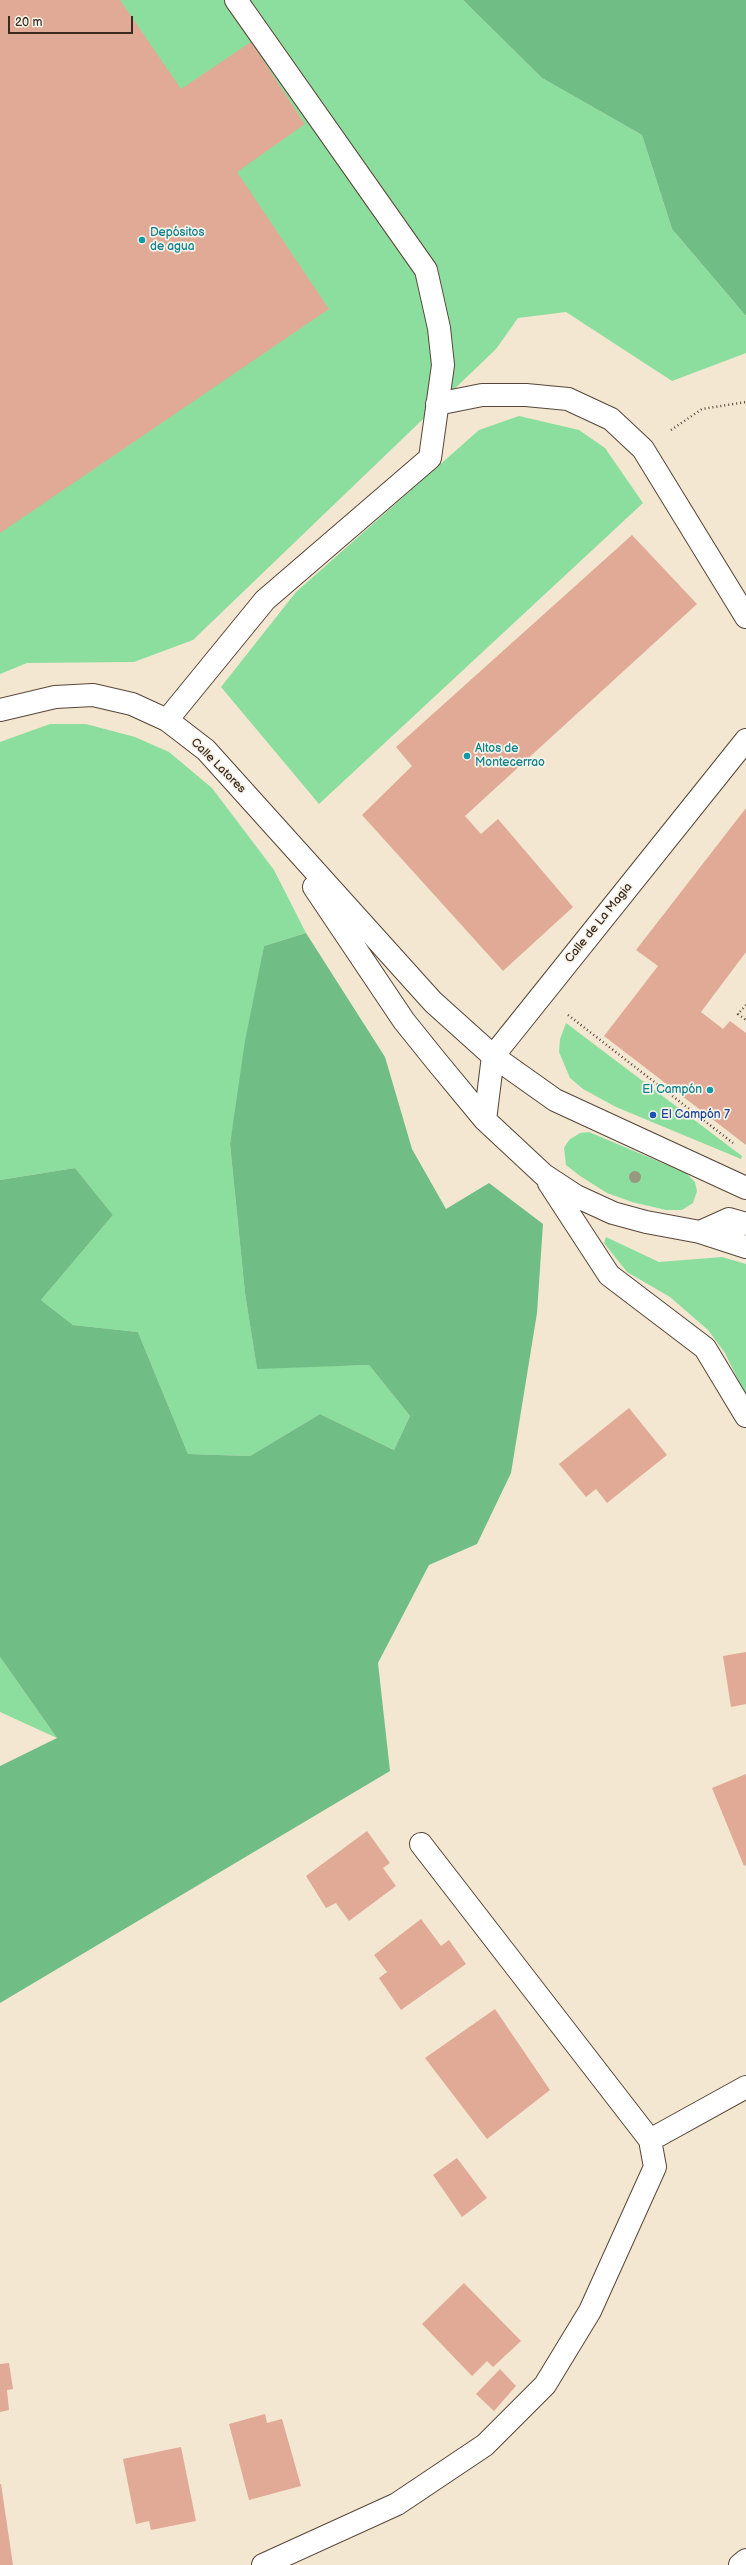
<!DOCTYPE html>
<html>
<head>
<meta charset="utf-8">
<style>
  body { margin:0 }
  #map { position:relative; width:746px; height:2565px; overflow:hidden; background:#f3e7d1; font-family:"Balsamiq Sans",sans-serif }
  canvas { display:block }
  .scale { position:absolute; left:8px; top:16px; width:125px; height:18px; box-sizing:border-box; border:2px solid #3b2a1e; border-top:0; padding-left:5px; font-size:12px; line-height:14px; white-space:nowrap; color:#3b2a1e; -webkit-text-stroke:3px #f7f3e8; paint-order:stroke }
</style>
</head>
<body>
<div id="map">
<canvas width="746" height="2565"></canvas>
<div class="scale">20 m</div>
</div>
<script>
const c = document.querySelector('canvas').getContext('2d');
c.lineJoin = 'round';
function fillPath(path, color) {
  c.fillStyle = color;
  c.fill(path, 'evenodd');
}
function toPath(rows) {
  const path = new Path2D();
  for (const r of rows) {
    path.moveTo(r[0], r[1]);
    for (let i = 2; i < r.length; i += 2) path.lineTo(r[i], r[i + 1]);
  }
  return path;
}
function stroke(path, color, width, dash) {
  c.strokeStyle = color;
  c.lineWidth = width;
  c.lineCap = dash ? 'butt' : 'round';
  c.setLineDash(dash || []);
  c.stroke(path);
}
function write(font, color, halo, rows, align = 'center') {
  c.font = font + ' "Balsamiq Sans",sans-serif';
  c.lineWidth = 3.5;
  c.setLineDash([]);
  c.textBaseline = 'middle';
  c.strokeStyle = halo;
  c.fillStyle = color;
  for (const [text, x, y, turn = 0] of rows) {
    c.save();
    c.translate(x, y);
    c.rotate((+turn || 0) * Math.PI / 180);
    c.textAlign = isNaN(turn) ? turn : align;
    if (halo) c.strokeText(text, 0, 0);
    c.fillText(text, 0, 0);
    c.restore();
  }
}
fillPath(toPath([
  [0,0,463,0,542,78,642,135,672,229,746,316,746,353,672,381,566,312,518,318,496,349,193,640,134,662,27,663,0,674],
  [519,416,579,430,605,448,643,503,319,804,221,687,296,592,479,430],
  [50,724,86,724,135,737,169,752,212,788,274,870,306,933,264,946,230,1144,245,1293,257,1368,369,1365,410,1416,394,1450,320,1414,250,1456,188,1454,138,1332,73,1325,41,1300,113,1215,75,1168,0,1180,0,742],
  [566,1023,742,1156,741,1159,616,1107,583,1089,570,1078,559,1052,560,1039],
  [589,1132,686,1173,695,1182,697,1191,693,1203,682,1210,666,1210,632,1202,607,1193,580,1176,566,1165,564,1148,569,1140,580,1133],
  [606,1237,659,1262,722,1257,746,1264,746,1396,725,1353,708,1330,670,1297,627,1272,604,1243],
  [0,1657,57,1738,0,1712]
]), '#8cde9f');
fillPath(toPath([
  [463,0,746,0,746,316,672,229,642,135,542,78],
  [306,933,385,1057,412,1149,446,1209,489,1183,543,1224,537,1313,511,1473,477,1544,429,1565,378,1663,390,1771,0,2003,0,1766,57,1738,0,1657,0,1180,75,1168,113,1215,41,1300,73,1325,138,1332,188,1454,250,1456,320,1414,394,1450,410,1416,369,1365,257,1369,245,1293,230,1144,245,1041,264,946]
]), '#71bd86');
fillPath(toPath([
  [0,0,120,0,181,89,251,42,305,124,237,172,329,309,0,533],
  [632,535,697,604,465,816,481,834,498,819,573,907,503,971,362,815,412,766,396,747],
  [746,808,746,952,701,1012,723,1029,730,1021,746,1033,746,1145,604,1036,658,966,636,950],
  [629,1408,667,1455,607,1503,596,1489,586,1497,559,1464],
  [746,1652,746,1704,731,1707,723,1656],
  [746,1774,746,1865,744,1866,712,1788],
  [367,1831,390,1863,383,1868,396,1886,349,1921,336,1903,326,1908,306,1876],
  [421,1919,441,1946,449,1940,466,1964,401,2010,379,1978,387,1972,374,1955],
  [495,2009,550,2090,487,2139,425,2058],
  [457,2158,487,2198,462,2217,433,2175],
  [464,2283,521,2341,493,2367,487,2361,472,2376,422,2324],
  [9,2363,13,2389,7,2390,9,2410,0,2412,0,2364],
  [500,2369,516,2386,494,2411,476,2394],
  [265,2414,267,2423,282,2419,301,2486,249,2500,229,2424],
  [181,2447,196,2521,151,2530,149,2521,136,2524,123,2459],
  [0,2484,1,2484,13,2565,0,2565]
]), '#e0aa96');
const minor = toPath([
  [437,404,482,395,526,395,568,399,611,419,643,449,746,617],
  [0,710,55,697,93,695,132,704,167,720,206,750,433,1002,493,1056,555,1100,746,1188],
  [167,720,265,600,430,458,443,365,439,328,426,270,236,0],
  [314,887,404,1021,437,1062,485,1120,544,1175,576,1196,613,1213,646,1222,700,1232,746,1247],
  [485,1120,493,1056,746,740],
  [549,1183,609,1275,705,1348,746,1416],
  [700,1232,729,1219,746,1224],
  [421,1844,650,2140,746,2087],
  [263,2565,397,2504,485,2445,545,2385,590,2311,655,2167,650,2140],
  [740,2565,746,2560]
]);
stroke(minor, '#574639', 24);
stroke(toPath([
  [671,430,702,409,746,402],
  [746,1005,738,1014,746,1020],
  [568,1015,733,1143]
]), '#574639', 2.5, [1, 3]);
stroke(minor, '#fff', 22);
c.fillStyle = '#999880';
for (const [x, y] of [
  [635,1177]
]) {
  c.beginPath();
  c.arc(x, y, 6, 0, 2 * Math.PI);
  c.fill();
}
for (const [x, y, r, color] of [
  [142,240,4,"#0f9aa8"],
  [467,756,4,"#0f9aa8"],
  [710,1090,4,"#0f9aa8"],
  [653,1115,4,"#1a4fb4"]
]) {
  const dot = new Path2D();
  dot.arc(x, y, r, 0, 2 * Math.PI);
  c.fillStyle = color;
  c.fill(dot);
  stroke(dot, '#f7f3e8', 1.5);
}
write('12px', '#0d838f', '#f7f3e8', [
  ["Depósitos",150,233],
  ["de agua",150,247],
  ["Altos de",475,749],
  ["Montecerrao",475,763],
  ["El Campón",702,1090,"right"]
], 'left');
write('12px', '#3b2a1e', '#f7f3e8', [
  ["Calle Latores",218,766,45],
  ["Calle de La Magia",599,923,-51]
]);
write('12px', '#164399', '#f7f3e8', [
  ["El Campón 7",661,1115]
], 'left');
</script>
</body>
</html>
